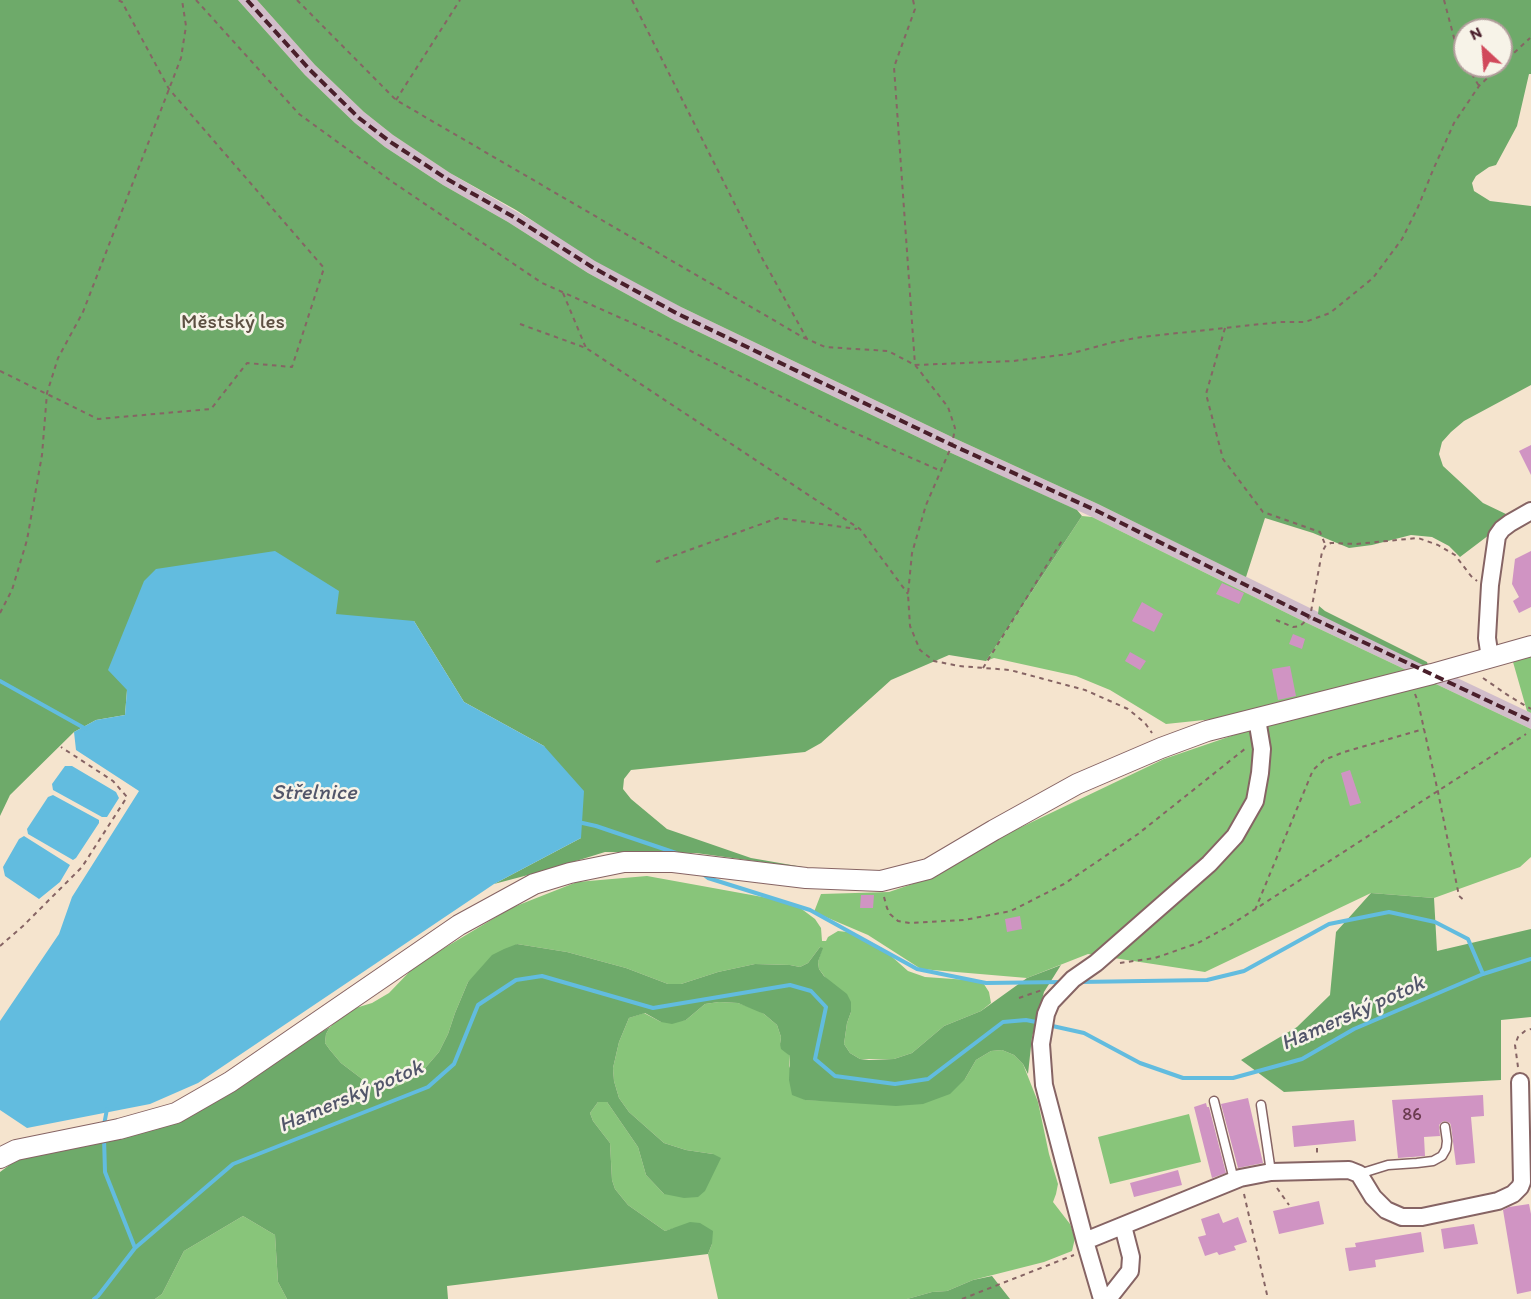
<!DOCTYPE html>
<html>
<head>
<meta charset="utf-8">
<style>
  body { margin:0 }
  #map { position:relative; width:1531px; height:1299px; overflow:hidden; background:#f5e4ce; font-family:Itim,sans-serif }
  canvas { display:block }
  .north { position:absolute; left:1453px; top:18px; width:60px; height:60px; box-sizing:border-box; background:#f7f3e8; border:2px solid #b29e9c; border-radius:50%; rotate:334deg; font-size:16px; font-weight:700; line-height:24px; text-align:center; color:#4a1f2b }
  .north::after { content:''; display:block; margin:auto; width:21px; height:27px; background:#d1495b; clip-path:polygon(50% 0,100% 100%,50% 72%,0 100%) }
</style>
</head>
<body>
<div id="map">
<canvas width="1531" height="1299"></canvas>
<div class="north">N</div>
</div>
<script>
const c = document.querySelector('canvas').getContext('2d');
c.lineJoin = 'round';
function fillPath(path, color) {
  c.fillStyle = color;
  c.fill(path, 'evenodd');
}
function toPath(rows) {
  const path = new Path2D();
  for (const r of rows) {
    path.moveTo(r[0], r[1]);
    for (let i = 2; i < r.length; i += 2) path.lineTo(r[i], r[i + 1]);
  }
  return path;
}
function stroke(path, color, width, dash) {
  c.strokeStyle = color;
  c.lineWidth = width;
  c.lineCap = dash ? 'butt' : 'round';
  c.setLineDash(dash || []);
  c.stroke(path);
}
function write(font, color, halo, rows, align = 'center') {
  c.font = font + ' Itim,sans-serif';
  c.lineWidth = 5;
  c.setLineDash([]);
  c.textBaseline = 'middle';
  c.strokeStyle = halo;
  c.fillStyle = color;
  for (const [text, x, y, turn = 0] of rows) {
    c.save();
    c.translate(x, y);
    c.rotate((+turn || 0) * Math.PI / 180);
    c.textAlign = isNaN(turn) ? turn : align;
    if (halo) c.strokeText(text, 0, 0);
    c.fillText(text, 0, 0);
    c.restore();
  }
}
fillPath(toPath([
  [238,0,257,0,315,65,364,112,393,135,450,173,681,307,956,439,1098,504,1314,610,1531,713,1531,729,1307,623,1092,517,949,452,674,320,588,273,508,222,443,185,385,147,355,123,305,75]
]), '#d1bdca');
fillPath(toPath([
  [1082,516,1092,517,1307,623,1531,729,1531,857,1520,867,1434,898,1371,893,1205,972,1088,954,1027,978,921,969,868,935,814,912,821,894,889,892,930,878,1011,832,1164,759,1237,734,1233,717,1166,724,1110,690,1076,676,994,658,986,661],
  [1531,656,1531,713,1527,711,1513,662],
  [647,876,768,898,795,904,815,919,821,928,822,941,826,941,828,937,838,931,847,932,865,939,882,948,908,971,925,977,982,981,989,992,991,1003,981,1011,944,1026,912,1053,894,1059,860,1059,850,1053,844,1044,847,1023,851,1012,819,969,818,962,822,949,820,947,808,963,800,967,790,965,755,964,718,972,681,984,668,984,626,968,567,952,517,944,468,982,455,1013,448,1034,439,1052,426,1067,409,1081,390,1089,377,1087,366,1082,341,1063,330,1050,325,1043,326,1034,330,1027,349,1010,372,1003,389,993,416,965,511,908,577,882],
  [719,1002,738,1003,755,1009,764,1014,777,1025,781,1037,780,1044,790,1056,789,1066,805,1100,841,1101,965,1079,976,1060,991,1051,1002,1050,1014,1055,1023,1064,1038,1102,1049,1154,1058,1184,1056,1194,1053,1202,1070,1224,1075,1238,1072,1251,1044,1262,973,1280,947,1291,932,1292,907,1299,718,1299,708,1254,712,1244,675,1228,665,1231,628,1205,615,1189,612,1180,610,1143,593,1121,590,1113,598,1102,607,1102,638,1147,646,1175,664,1194,713,1154,686,1150,664,1143,629,1112,619,1098,614,1081,613,1068,619,1042,629,1018,644,1013,661,1022,686,1020,705,1004],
  [1189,1114,1201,1162,1110,1184,1098,1137],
  [243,1216,275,1235,278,1282,287,1299,155,1299,162,1294,184,1251]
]), '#88c57a');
fillPath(toPath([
  [0,0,238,0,305,75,355,123,385,147,443,185,508,222,588,273,674,320,949,452,1077,510,1082,516,986,661,949,655,891,680,821,743,805,752,631,770,624,779,623,789,631,799,667,829,751,858,820,870,696,853,605,852,547,870,494,884,581,838,544,746,464,702,414,621,127,690,125,715,96,720,74,732,10,795,0,816],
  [257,0,1531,0,1531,74,1529,74,1517,126,1496,165,1489,167,1476,176,1472,183,1474,191,1490,201,1531,206,1531,385,1464,421,1451,432,1442,442,1439,454,1443,466,1483,503,1508,515,1489,535,1460,557,1449,546,1432,537,1411,535,1372,545,1349,548,1313,533,1265,518,1246,577,1098,504,956,439,681,307,595,261,516,210,450,173,393,135,364,112,315,65],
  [1465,30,1501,30,1501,66,1465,66],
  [1319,606,1325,611,1427,662,1429,668,1318,614],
  [1371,893,1434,898,1437,951,1531,929,1531,1017,1501,1020,1501,1080,1284,1092,1241,1060,1297,1027,1330,995,1336,932],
  [517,944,567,952,626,968,668,984,681,984,718,972,755,964,790,965,800,967,808,963,820,947,823,948,818,962,819,969,824,976,847,994,851,1002,851,1012,847,1023,844,1044,850,1053,860,1059,869,1060,894,1059,912,1053,944,1026,981,1011,1027,978,1061,965,1044,992,1032,1037,1028,1074,1023,1064,1014,1055,1002,1050,991,1051,976,1060,965,1079,950,1094,923,1104,896,1106,805,1100,792,1095,789,1080,790,1056,781,1049,780,1044,781,1037,777,1025,764,1014,738,1003,719,1002,705,1004,686,1020,672,1024,661,1022,645,1013,629,1018,619,1042,613,1068,614,1081,619,1098,629,1112,664,1143,686,1150,713,1154,721,1158,705,1191,698,1197,684,1198,664,1194,646,1175,638,1147,607,1102,598,1102,590,1113,593,1121,610,1143,612,1180,615,1189,628,1205,665,1231,690,1222,700,1223,713,1231,712,1244,708,1254,447,1286,448,1299,287,1299,278,1282,275,1235,243,1216,184,1251,162,1294,155,1299,0,1299,0,1172,27,1152,217,1092,330,1027,326,1034,325,1043,330,1050,341,1063,366,1082,377,1087,390,1089,409,1081,426,1067,439,1052,448,1034,455,1013,468,982,492,955,504,949],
  [992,1276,1010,1299,907,1299,932,1292,947,1291,973,1280]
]), '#6eaa6a');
fillPath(toPath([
  [275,551,339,591,336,614,414,621,464,702,544,746,584,791,581,838,494,884,198,1083,150,1104,27,1128,0,1110,0,1021,59,934,72,897,139,791,76,750,74,732,96,720,125,715,127,690,108,670,144,581,156,569],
  [65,766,72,766,116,792,119,798,107,817,102,817,53,790,52,784],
  [53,795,99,820,99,823,76,858,73,860,28,834,27,829,48,797],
  [24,836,70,865,60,882,39,899,5,876,3,867,19,839]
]), '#62bcdf');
stroke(toPath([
  [0,681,86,729],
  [578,822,596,826,676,853],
  [703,874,708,878,810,910,917,969,986,983,1063,982],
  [1079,982,1207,980,1244,971,1329,924,1389,912,1435,922,1468,939,1483,974],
  [1048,1025,1084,1033,1140,1063,1183,1078,1233,1078,1302,1059,1354,1029,1483,974,1531,959],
  [104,1125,107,1109],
  [104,1138,105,1172,135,1248],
  [94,1299,98,1296,135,1248,233,1164,428,1087,454,1064,478,1005,516,980,542,976,653,1008,790,985,811,991,826,1007,815,1059,835,1076,895,1084,928,1079,1003,1022,1026,1020,1041,1023]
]), '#62bcdf', 4);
fillPath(toPath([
  [1531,445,1531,475,1519,451],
  [1531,551,1531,607,1519,613,1513,601,1519,597,1512,584,1515,559],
  [1222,583,1244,593,1239,604,1216,594],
  [1142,602,1163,614,1154,632,1132,621],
  [1293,634,1305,639,1302,649,1289,644],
  [1130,652,1146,661,1140,670,1125,661],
  [1290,666,1296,696,1278,700,1272,669],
  [1350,770,1361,803,1350,806,1341,773],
  [861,895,874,895,873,908,860,908],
  [1020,916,1022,929,1007,932,1005,919],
  [1483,1095,1484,1116,1471,1117,1475,1163,1456,1165,1451,1126,1450,1123,1445,1121,1442,1122,1439,1125,1440,1136,1424,1137,1425,1156,1398,1158,1392,1100],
  [1248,1098,1263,1163,1238,1168,1221,1104],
  [1206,1103,1207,1107,1209,1107,1226,1173,1212,1178,1194,1107],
  [1354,1120,1356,1141,1294,1147,1292,1126],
  [1178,1170,1182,1185,1134,1197,1130,1183],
  [1319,1201,1324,1224,1279,1234,1273,1211],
  [1529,1204,1531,1214,1531,1291,1517,1294,1503,1210,1509,1207],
  [1219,1213,1223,1223,1238,1217,1247,1242,1234,1246,1236,1250,1219,1255,1217,1252,1205,1256,1198,1237,1206,1235,1201,1219],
  [1474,1224,1478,1244,1444,1249,1441,1229],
  [1421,1232,1424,1252,1375,1260,1376,1267,1349,1271,1345,1248,1356,1247,1355,1243]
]), '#d094c3');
const service = toPath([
  [1214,1101,1234,1180],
  [1261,1105,1271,1172],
  [1359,1174,1388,1165,1417,1163,1433,1161,1442,1156,1446,1149,1447,1141,1445,1127]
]);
const minor = toPath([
  [1490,658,1487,638,1490,585,1497,536,1502,529,1510,523,1531,511],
  [1085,1241,1240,1178,1271,1172,1349,1170,1359,1174,1373,1197,1386,1210,1402,1217,1422,1217,1498,1201,1513,1194,1520,1187,1522,1182,1520,1082],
  [1102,1299,1085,1241,1044,1085,1041,1044,1046,1014,1051,1002,1073,979,1096,963,1209,864,1235,836,1255,801,1260,773,1262,749,1257,719],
  [1108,1299,1130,1271,1131,1257,1123,1226]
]);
const tertiary = toPath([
  [0,1158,16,1150,119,1129,176,1113,230,1082,459,925,534,884,570,873,624,862,673,862,806,878,881,881,928,869,994,830,1077,784,1161,748,1207,731,1432,674,1531,646]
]);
stroke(service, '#866464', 11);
stroke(minor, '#866464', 20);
stroke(tertiary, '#866464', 22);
stroke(toPath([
  [196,0,299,114,394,183,542,283,657,334,837,425,941,471],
  [297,0,396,100,806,339],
  [632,0,762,258,807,339,825,347,888,351,915,365,948,407,955,428,952,445,926,505,912,553,908,594,910,626,920,650,934,661,959,666,1010,670,1085,690,1128,709,1145,723,1152,733],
  [913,0,915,9,894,67,915,365],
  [1444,0,1457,49,1465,62],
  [1501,65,1530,38],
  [1467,66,1479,86],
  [396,100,460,0],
  [563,293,586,348],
  [520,324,586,348,860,529,908,594],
  [1225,328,1206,394,1223,459,1263,512,1320,532,1325,544],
  [915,365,1013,361,1069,354,1114,342,1142,337,1280,322,1305,322,1330,313,1373,278,1402,239,1418,207,1433,170,1454,123,1479,86,1500,66],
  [0,371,98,419,211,409,247,363,292,367,324,268,169,89,122,2,118,0],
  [656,562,778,518,857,529],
  [0,613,12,590,27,540,42,455,47,393,53,374,58,358,83,312,181,58,186,26,182,0],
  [1276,620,1293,627,1300,626,1310,617,1322,552,1326,545,1331,543,1356,544,1418,538,1438,545,1455,555,1471,576,1477,581],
  [983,668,1063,539],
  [1483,678,1509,696,1531,709],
  [1415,694,1418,702,1438,792,1459,896,1466,902],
  [884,897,887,908,890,914,898,921,910,923,964,920,1011,911,1064,884,1138,834,1246,748],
  [1255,910,1313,770,1324,760,1344,752,1424,729],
  [0,946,23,926,82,867,127,797,113,781,61,747],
  [1120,963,1155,958,1178,950,1198,943,1229,926,1526,734],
  [1019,998,1042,990],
  [1518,1067,1515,1045,1518,1037,1525,1031,1531,1029],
  [1317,1148,1317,1156],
  [1277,1188,1289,1205],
  [1244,1194,1268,1299],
  [962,1299,1074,1255]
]), '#866464', 2, [4.5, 4.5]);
stroke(service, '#fff', 8);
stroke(minor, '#fff', 16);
stroke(tertiary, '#fff', 20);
stroke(toPath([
  [247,0,310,70,359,118,389,141,447,179,512,216,592,267,678,314,952,445,1095,510,1310,617,1531,721]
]), '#4a1f2b', 4, [9, 4.5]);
write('18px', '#6c3c51', null, [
  ["86",1412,1115]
]);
write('21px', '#5d5143', '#f7f3e8', [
  ["Městský les",233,323]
]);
write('italic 22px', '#52566a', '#f7f3e8', [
  ["Střelnice",314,793],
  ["Hamerský potok",1353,1014,-24],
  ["Hamerský potok",351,1097,-23]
]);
</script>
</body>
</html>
